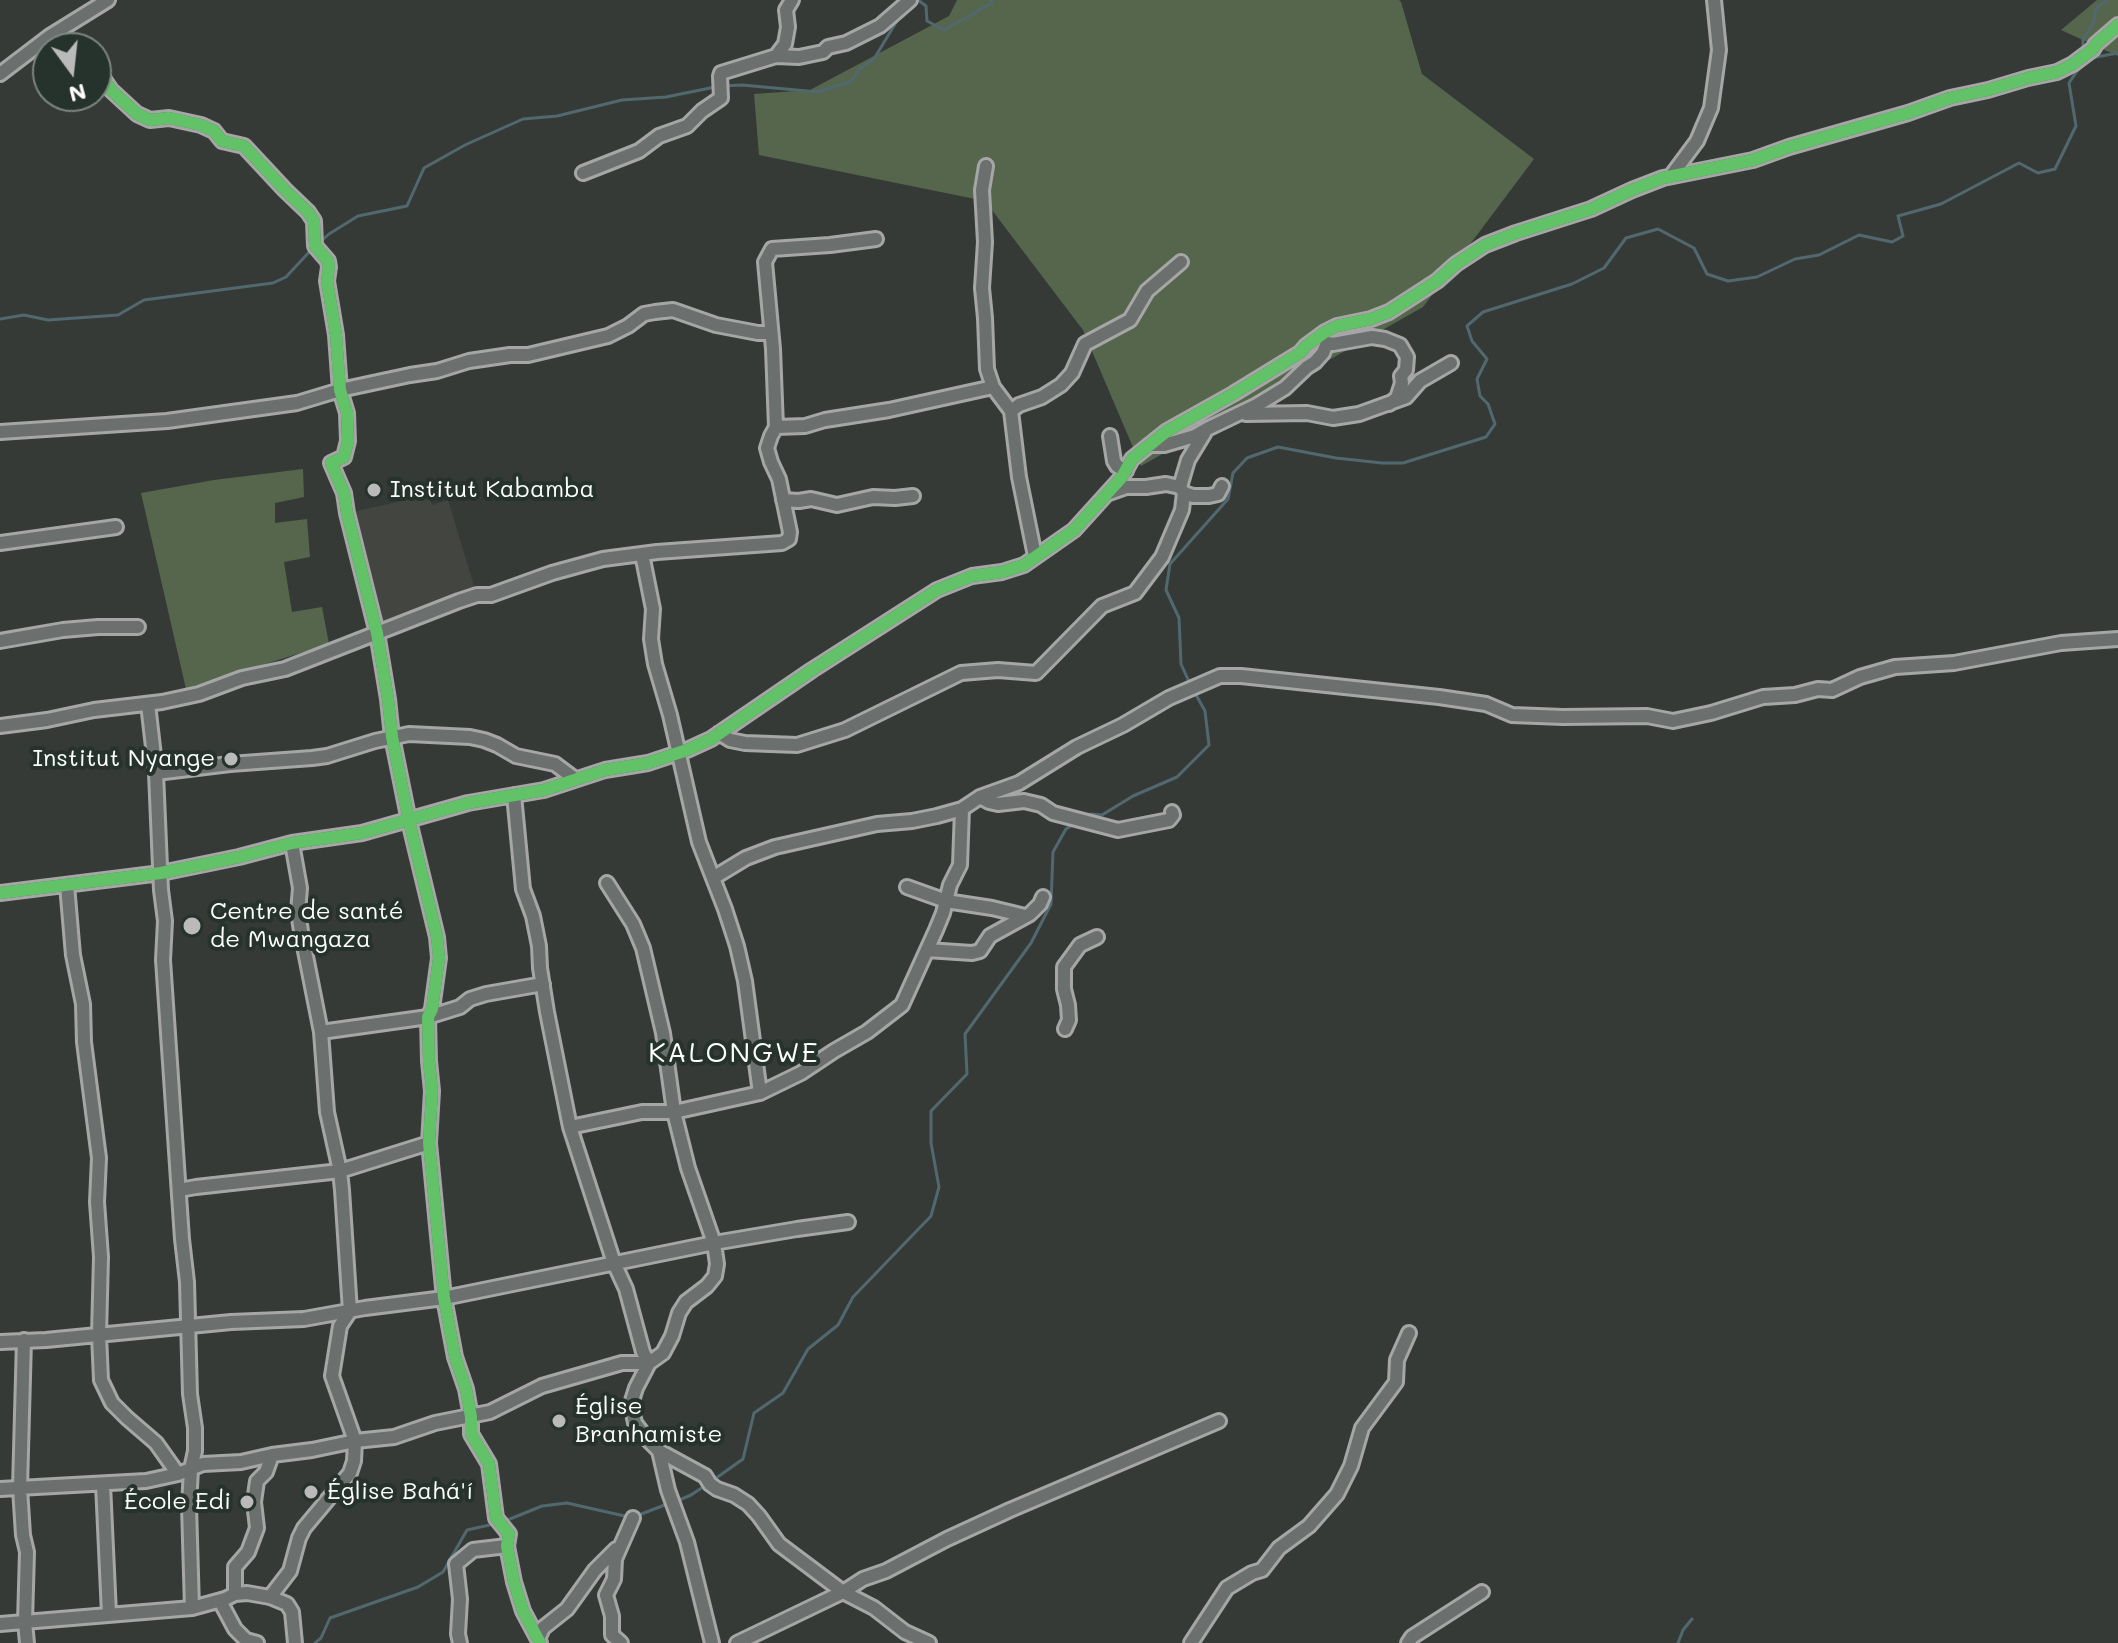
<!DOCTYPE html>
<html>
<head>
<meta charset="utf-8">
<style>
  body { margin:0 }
  #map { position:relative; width:2118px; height:1643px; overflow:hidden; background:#363a37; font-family:Mali,sans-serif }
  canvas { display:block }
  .north { position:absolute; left:32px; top:32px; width:80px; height:80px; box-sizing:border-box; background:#26332d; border:2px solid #7d8581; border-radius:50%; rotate:165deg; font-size:22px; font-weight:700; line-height:32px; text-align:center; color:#fff }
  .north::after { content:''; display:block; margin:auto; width:28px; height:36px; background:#b9bab9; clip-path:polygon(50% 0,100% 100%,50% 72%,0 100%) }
</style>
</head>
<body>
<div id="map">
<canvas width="2118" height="1643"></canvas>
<div class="north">N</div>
</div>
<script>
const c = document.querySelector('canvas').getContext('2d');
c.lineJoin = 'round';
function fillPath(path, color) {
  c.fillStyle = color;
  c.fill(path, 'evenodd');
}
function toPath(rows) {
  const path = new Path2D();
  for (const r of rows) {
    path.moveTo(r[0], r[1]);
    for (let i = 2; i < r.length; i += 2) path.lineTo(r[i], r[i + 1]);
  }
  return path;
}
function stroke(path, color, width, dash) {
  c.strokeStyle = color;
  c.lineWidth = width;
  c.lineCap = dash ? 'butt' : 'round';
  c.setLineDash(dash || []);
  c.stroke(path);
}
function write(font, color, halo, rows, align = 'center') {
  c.font = font + ' Mali,sans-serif';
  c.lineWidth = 8;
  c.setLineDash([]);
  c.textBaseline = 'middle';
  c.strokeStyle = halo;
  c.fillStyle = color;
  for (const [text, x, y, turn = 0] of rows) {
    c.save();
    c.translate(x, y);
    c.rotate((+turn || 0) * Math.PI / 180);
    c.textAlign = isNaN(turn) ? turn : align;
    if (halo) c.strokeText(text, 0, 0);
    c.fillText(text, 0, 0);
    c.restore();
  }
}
fillPath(toPath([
  [429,495,432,505,448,500,475,589,382,624,352,512]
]), '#434540');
fillPath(toPath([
  [957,0,1399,0,1401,2,1422,74,1534,159,1423,307,1141,466,1083,330,985,201,759,155,754,94,810,90,949,16],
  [2097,0,2118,0,2118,56,2061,30],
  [303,469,304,497,275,503,275,523,307,519,310,557,284,562,292,612,322,607,329,644,186,689,141,493,214,480]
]), '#55664d');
stroke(toPath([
  [2086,51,2083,46,2083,39,2093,24,2096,9,2107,0],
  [2091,58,2118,53],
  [723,86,742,85,818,92,852,81,859,69,874,59,898,19,918,0,926,6,927,21,944,30,992,3,991,0],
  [320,242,329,234,358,216,407,206,424,168,465,145,523,119,557,116,622,100,666,97,715,87],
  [0,319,24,315,48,320,118,315,144,300,273,283,286,277,311,250],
  [1191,686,1181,664,1179,618,1166,590,1170,564,1228,499,1233,473,1247,458,1278,447,1336,458,1382,463,1403,463,1486,437,1495,424,1488,404,1480,396,1477,379,1487,359,1472,341,1467,326,1483,312,1572,284,1604,268,1626,238,1658,229,1694,248,1707,274,1728,281,1757,277,1795,259,1819,255,1859,235,1892,242,1903,236,1898,216,1941,204,2019,163,2038,173,2055,169,2076,126,2069,83,2077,71,2087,60],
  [1087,816,1091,814,1102,815,1133,796,1177,777,1209,745,1205,711,1195,693],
  [712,1481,743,1459,754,1413,783,1393,808,1349,838,1325,853,1297,931,1216,939,1187,931,1143,931,1111,967,1074,965,1034,1031,943,1051,904,1053,852,1066,829,1074,824],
  [677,1501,691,1495,706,1485],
  [636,1516,670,1503],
  [505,1521,542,1506,567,1503,629,1517],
  [315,1643,321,1638,330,1618,418,1587,443,1572,467,1530,494,1524],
  [1678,1643,1683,1630,1692,1619]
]), '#52686f', 3);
const street = toPath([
  [776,56,785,44,788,27,786,10,792,0],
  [96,68,111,90,137,114,150,120,169,118,201,125,214,131,222,141,244,146,285,190,308,212,314,221,315,246,328,261,329,267,327,281,336,335,340,390,347,413,348,441,344,457,331,463,344,493,347,513,377,633,388,699,392,737,409,821,437,937,439,958,432,1009,428,1017,429,1061,432,1091,429,1143,444,1298,455,1357,466,1389,471,1417,471,1434,489,1464,496,1518,509,1534,507,1546,514,1582,523,1611,540,1643],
  [0,74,50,36,108,0],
  [986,166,982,190,985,242,982,288,985,318,987,369,993,387,1011,411,1019,477,1035,556],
  [583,173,639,151,659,136,687,126,702,111,721,98,720,76,721,73,776,56,799,57,823,52,828,47,846,43,880,26,910,0],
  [1671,176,1697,141,1711,108,1719,50,1714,0],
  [1011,411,1019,405,1042,397,1061,385,1072,373,1085,344,1130,320,1147,291,1181,262],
  [1246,414,1307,413,1333,418,1359,414,1406,397,1420,381,1451,363],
  [776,427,805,426,825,420,889,410,993,387],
  [0,432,167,421,297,403,340,390,410,375,437,371,469,361,510,355,528,355,608,336,628,326,644,314,655,312,673,310,716,325,758,333,770,333],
  [1205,432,1188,460,1180,487,1184,493,1193,496,1209,496,1218,494,1222,486],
  [1110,436,1114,461,1117,466,1126,471],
  [1149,445,1164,445,1195,436,1207,429,1257,405,1285,388,1307,367,1315,362,1323,353,1327,343,1333,344,1372,337,1385,339,1400,345,1407,357,1406,370,1401,376,1402,383,1397,398,1389,404],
  [1109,493,1126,487,1146,487,1166,484,1180,487],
  [783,500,799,501,811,499,837,505,873,497,895,498,913,496],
  [0,543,116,527],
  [642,554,653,609,651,639,655,664,670,715,699,842,725,909,737,946,745,981,760,1093],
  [0,641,63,630,98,627,138,627],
  [148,704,156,773,161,890,165,921,163,960,182,1239,187,1282,190,1394,195,1428,195,1451,191,1469,189,1506,192,1608],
  [0,726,47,720,94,710,162,702,199,694,242,678,285,669,459,601,477,595,491,595,552,573,603,559,657,552,782,543,789,539,790,532,779,479,771,462,767,448,771,436,776,427,773,349,765,262,772,249,830,245,876,239],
  [719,733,730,740,745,743,797,745,845,730,961,673,998,670,1036,673,1102,606,1135,593,1162,557,1182,510,1184,493],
  [156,773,230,764,312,758,327,756,375,741,409,734,470,737,484,740,497,745,516,756,555,764,575,779],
  [514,795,523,889,533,916,539,946,540,968,547,1012,570,1127,614,1263,626,1289,643,1352,649,1363],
  [980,797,989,802,998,804,1024,801,1041,805,1053,813,1118,830,1169,820,1173,815,1172,812],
  [713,878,746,858,775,847,877,824,912,821,937,816,962,809,980,797,1019,783,1077,747,1123,725,1169,698,1220,676,1241,676,1439,697,1486,704,1512,715,1563,717,1647,716,1673,721,1711,713,1763,697,1795,695,1818,689,1832,690,1860,677,1895,667,1954,663,2061,643,2118,639],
  [607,883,633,924,643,948,663,1033,674,1112,688,1168,714,1243,717,1264,715,1276,707,1286,686,1302,679,1313,672,1336,663,1353,649,1363,636,1388,631,1404,635,1423,647,1439,659,1451,668,1490,687,1542,712,1643],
  [67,885,73,955,83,1004,84,1042,99,1158,97,1202,101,1257,99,1335,101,1380,112,1403,127,1418,156,1443,178,1474],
  [907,887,946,901,992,908,1025,916],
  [0,893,161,873,239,857,292,843,362,833,468,803,544,790,605,770,648,763,687,750,711,739,812,670,937,590,972,576,1002,572,1024,565,1074,530,1122,477,1132,459,1167,431,1233,394,1300,353,1306,346,1325,332,1337,326,1371,319,1389,312,1437,281,1456,264,1485,245,1516,233,1591,209,1632,190,1663,178,1753,160,1789,147,1908,113,1950,98,1988,90,2028,78,2057,72,2073,64,2093,49,2096,44,2118,25],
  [927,950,972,953,980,951,990,936,1030,914,1040,904,1043,897],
  [1065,1029,1069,1020,1068,1005,1064,989,1064,967,1080,945,1097,937],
  [321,1032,428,1017,460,1007,470,999,486,994,543,984],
  [570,1127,642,1112,674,1112,760,1093,801,1073,834,1051,867,1032,902,1005,936,930,943,913,950,885,960,865,962,809],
  [179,1190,196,1187,340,1171,429,1143],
  [24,1340,20,1488,23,1535,27,1552,25,1622,27,1643],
  [0,1342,46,1340,231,1322,304,1319,365,1308,444,1298,714,1243,797,1229,848,1222],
  [659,1451,705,1476,710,1484,717,1489,734,1495,748,1504,759,1516,779,1544,843,1592,874,1608,905,1632,929,1643],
  [103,1484,109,1614],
  [0,1489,146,1481,178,1474,203,1464,241,1462,272,1455,312,1450,355,1441,394,1437,435,1423,490,1412,542,1386,622,1363,649,1363],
  [235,1594,235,1567,248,1552,257,1528,254,1502,257,1481,266,1472,272,1455],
  [270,1597,290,1571,299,1538,304,1528,350,1473,354,1461,355,1441,332,1376,340,1326,350,1311,342,1190,340,1171,327,1112,321,1032,301,931,298,912,300,888,292,843],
  [220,1601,235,1629,246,1640,257,1643],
  [0,1624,192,1608,225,1599,235,1594,247,1593,270,1597,287,1604,292,1612,295,1643],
  [538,1639,543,1628,567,1609,595,1570,616,1549],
  [460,1643,458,1634,460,1599,456,1564,473,1550,507,1546],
  [621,1643,612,1635,612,1616,606,1595,614,1579,615,1559,633,1518],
  [737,1643,843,1592,863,1579,886,1571,947,1539,1010,1510,1219,1421],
  [1191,1643,1227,1588,1252,1573,1262,1570,1279,1548,1309,1526,1337,1494,1351,1466,1362,1428,1396,1382,1397,1360,1409,1333],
  [1408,1643,1412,1637,1482,1592]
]);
stroke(street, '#a5a6a5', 18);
stroke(street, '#6b6f6d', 12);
stroke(toPath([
  [96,68,111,90,137,114,150,120,169,118,201,125,214,131,222,141,244,146,285,190,308,212,314,221,315,246,328,261,329,267,327,281,336,335,340,390,347,413,348,441,344,457,331,463,344,493,347,513,377,633,388,699,392,737,409,821,437,937,439,958,432,1009,428,1017,429,1061,432,1091,429,1143,444,1298,455,1357,466,1389,471,1417,471,1434,489,1464,496,1518,509,1534,507,1546,514,1582,523,1611,540,1643],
  [0,893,161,873,239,857,292,843,362,833,468,803,544,790,605,770,648,763,687,750,711,739,812,670,937,590,972,576,1002,572,1024,565,1074,530,1122,477,1132,459,1167,431,1233,394,1300,353,1306,346,1325,332,1337,326,1371,319,1389,312,1437,281,1456,264,1485,245,1516,233,1591,209,1632,190,1663,178,1753,160,1789,147,1908,113,1950,98,1988,90,2028,78,2057,72,2073,64,2093,49,2096,44,2118,25]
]), '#61c268', 12);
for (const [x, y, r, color] of [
  [374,490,8,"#b9bab9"],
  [231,759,8,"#b9bab9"],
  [192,926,10,"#b9bab9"],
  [559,1421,8,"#b9bab9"],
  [311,1492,8,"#b9bab9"],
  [247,1502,8,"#b9bab9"]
]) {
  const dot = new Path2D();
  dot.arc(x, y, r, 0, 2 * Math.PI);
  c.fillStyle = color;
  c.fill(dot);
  stroke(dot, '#26332d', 3);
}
write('24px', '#fff', '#26332d', [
  ["Institut Kabamba",390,490],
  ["Institut Nyange",215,759,"right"],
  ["Centre de santé",210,912],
  ["de Mwangaza",210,940],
  ["Église",575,1407],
  ["Branhamiste",575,1435],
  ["Église Bahá'í",327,1492],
  ["École Edi",231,1502,"right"]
], 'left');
c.letterSpacing = '2px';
write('28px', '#fff', '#26332d', [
  ["KALONGWE",734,1053]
]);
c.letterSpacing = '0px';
</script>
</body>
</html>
